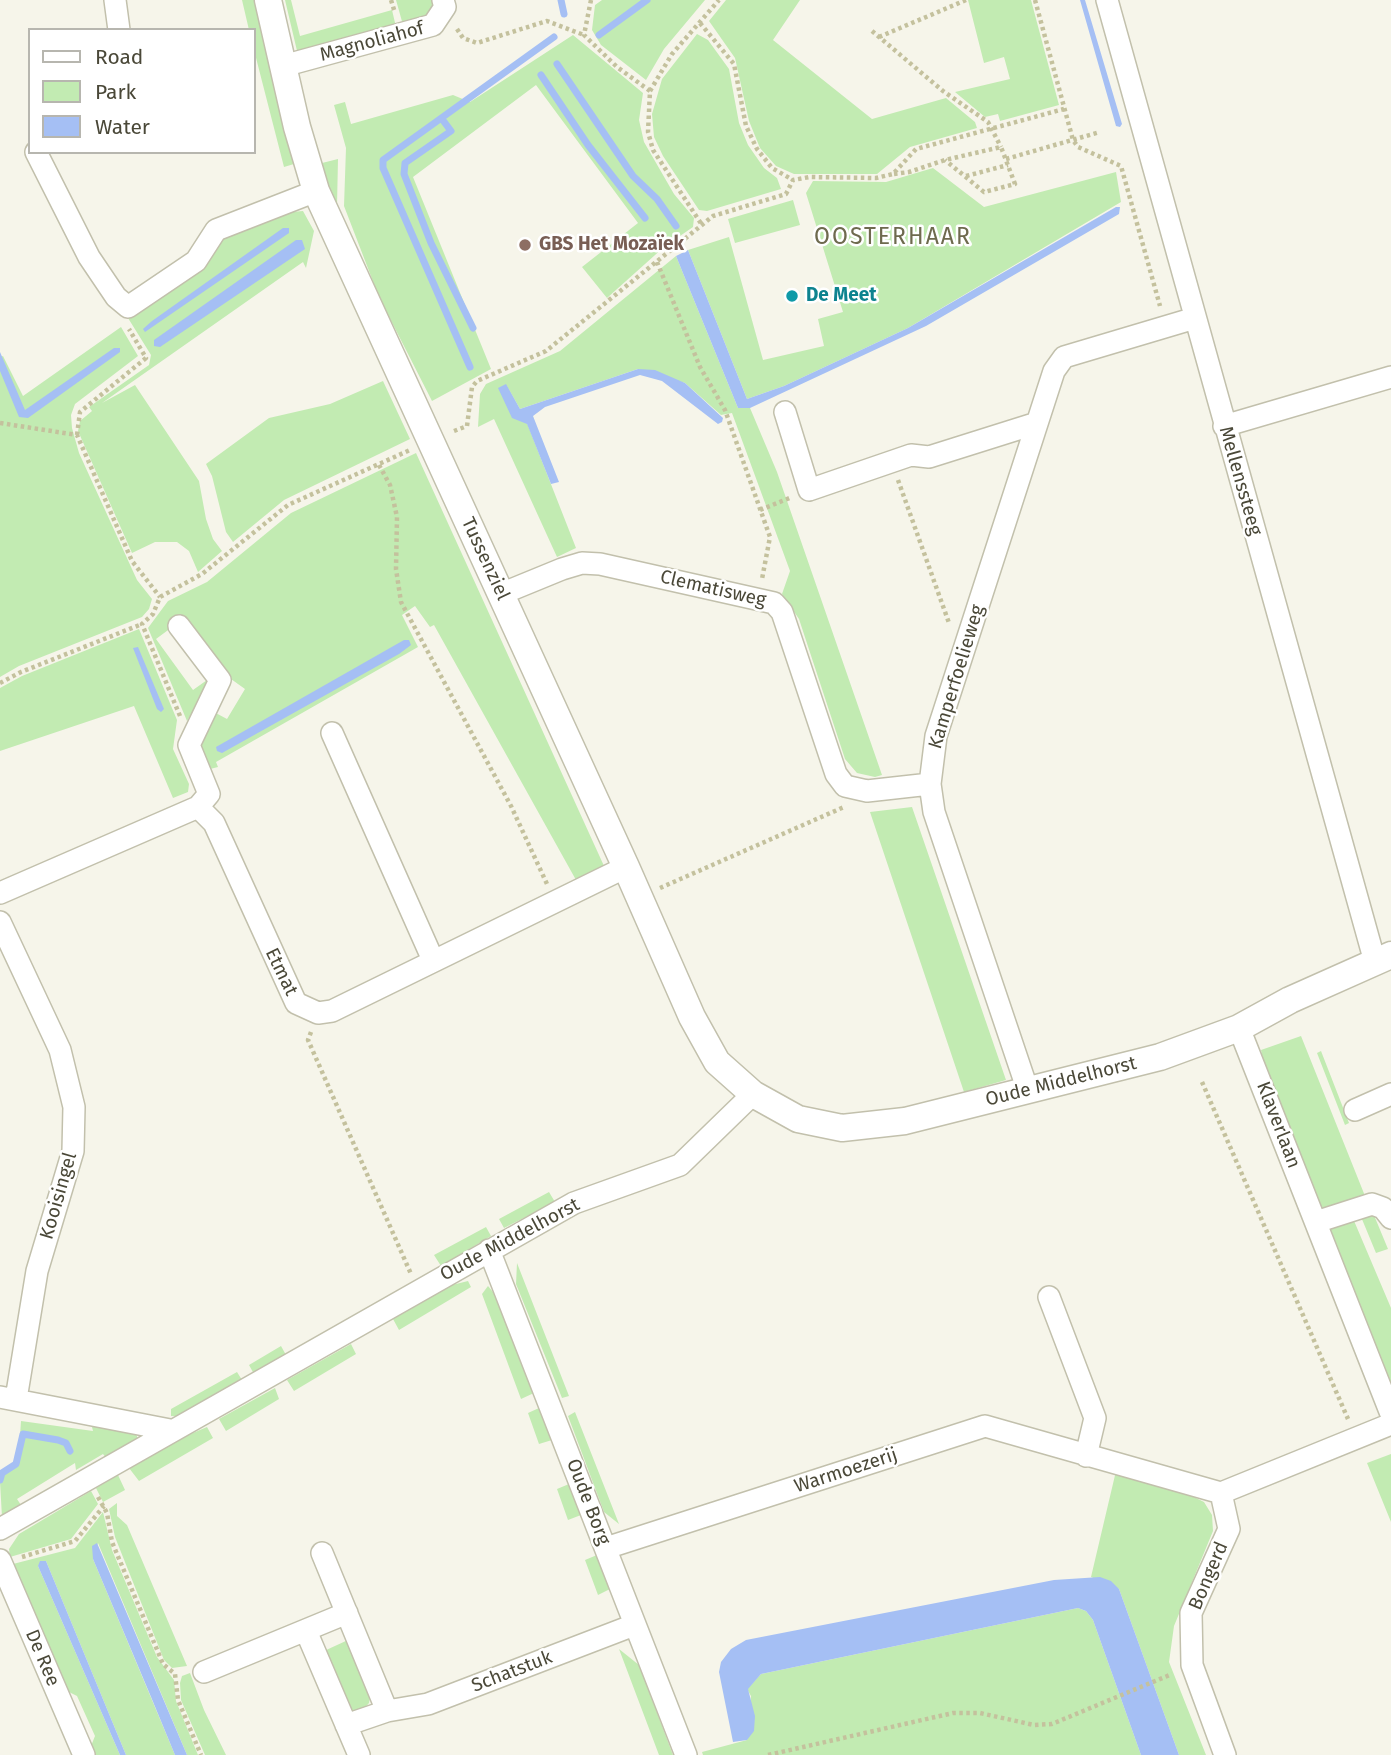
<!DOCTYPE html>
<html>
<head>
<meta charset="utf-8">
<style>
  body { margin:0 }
  #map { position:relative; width:1391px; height:1755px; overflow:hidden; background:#f6f5ea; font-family:"Fira Sans",sans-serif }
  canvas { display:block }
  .legend { position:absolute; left:28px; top:28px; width:228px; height:126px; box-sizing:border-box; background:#fff; border:2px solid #b7b6af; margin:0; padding:9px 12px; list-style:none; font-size:21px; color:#4a4838 }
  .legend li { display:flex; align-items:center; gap:14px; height:35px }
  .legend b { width:35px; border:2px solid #b7b6af }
</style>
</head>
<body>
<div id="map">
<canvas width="1391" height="1755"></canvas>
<ul class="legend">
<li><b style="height:9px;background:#fff"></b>Road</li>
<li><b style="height:19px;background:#c2ebb2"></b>Park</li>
<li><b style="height:19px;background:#a5bff4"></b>Water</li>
</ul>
</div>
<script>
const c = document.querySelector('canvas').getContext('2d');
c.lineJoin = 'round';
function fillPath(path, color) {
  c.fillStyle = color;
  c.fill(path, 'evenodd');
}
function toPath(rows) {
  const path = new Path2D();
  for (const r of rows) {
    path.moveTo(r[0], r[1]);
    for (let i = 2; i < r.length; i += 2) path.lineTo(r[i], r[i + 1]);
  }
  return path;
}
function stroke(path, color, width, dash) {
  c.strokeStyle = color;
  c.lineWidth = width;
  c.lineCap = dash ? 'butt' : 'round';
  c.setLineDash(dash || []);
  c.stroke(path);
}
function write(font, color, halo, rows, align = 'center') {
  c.font = font + ' "Fira Sans",sans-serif';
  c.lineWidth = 5;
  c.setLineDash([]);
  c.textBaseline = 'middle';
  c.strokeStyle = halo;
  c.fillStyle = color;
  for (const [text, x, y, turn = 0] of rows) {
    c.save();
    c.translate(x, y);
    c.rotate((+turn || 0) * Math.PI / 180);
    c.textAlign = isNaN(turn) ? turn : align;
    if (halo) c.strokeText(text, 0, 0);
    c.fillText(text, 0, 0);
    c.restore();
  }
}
fillPath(toPath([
  [242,0,254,0,294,164,284,167,254,50,254,30,249,30],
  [285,0,291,0,300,36,392,10,396,27,298,55],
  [396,0,435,0,436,3,430,14,403,25],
  [602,0,705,0,664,49,646,80,601,45,592,30,595,5],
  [726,0,800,0,773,40,872,119,946,98,975,122,977,128,910,147,877,174,794,174,776,166,760,148,749,121,735,58,709,21],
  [968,0,1031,0,1059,105,1000,121,998,114,985,117,955,92,1010,79,1004,57,984,63],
  [697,34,708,40,729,69,739,123,748,145,764,168,777,178,781,189,707,211,699,210,663,156,654,137,652,114,662,79],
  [573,35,643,93,639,120,644,142,674,194,694,218,693,227,664,247,607,298,582,267,638,223,536,85,413,177,491,369,432,401,379,297,344,206,346,148,334,105,345,102,351,124,453,95,470,102],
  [338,159,337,206,318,164],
  [933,168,984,207,1116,172,1121,202,908,328,784,386,747,399,688,250,729,237,763,360,824,346,818,319,843,312,806,193,813,181,886,182],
  [793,200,800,225,735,243,728,219],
  [288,207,292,212,303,211,314,231,306,268,303,262,102,403,135,385,199,481,206,519,213,539,222,551,198,572,189,551,177,542,155,542,132,553,78,431,80,421,92,411,89,407,149,365,151,355,128,318,225,235],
  [676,256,738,408,750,408,777,472,882,775,875,777,857,773,845,759,799,619,782,594,790,571,732,413,721,415,685,383,638,369,520,409,506,384,527,423,576,548,557,557,494,419,478,427,480,394,486,384,560,351],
  [121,327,138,356,75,404,71,415,72,428,79,453,137,580,152,599,149,609,142,617,19,666,0,677,0,357,3,356,23,396],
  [383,381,410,439,284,500,233,542,226,532,212,476,206,464,269,418,330,404],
  [416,453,604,866,576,880,434,625,430,627,415,606,402,615,418,647,216,762,218,767,210,769,198,743,212,711,227,719,245,689,231,679,183,619,156,639,193,690,207,680,209,683,187,721,148,628,168,601,207,582,291,513],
  [139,629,177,720,173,749,189,784,188,792,173,798,134,706,0,751,0,688,22,676],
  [912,807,1006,1080,964,1092,870,812],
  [1301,1036,1367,1201,1349,1209,1391,1308,1391,1390,1262,1055,1261,1050],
  [1321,1051,1349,1123,1345,1125,1317,1053],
  [549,1192,555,1202,504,1228,499,1219],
  [1371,1208,1388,1249,1376,1253,1359,1212],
  [486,1227,491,1236,441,1266,434,1255],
  [517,1263,569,1396,562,1398,516,1284],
  [468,1281,471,1287,399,1330,393,1319,452,1285],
  [488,1286,493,1292,534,1393,521,1399,482,1294],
  [351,1344,356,1354,294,1391,287,1380],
  [281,1346,286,1355,254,1374,249,1365],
  [237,1372,242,1380,181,1416,171,1416,171,1409],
  [275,1388,279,1399,226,1431,219,1419],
  [539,1408,552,1440,539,1444,528,1413],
  [575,1412,619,1524,604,1512,568,1416],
  [21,1421,93,1431,91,1423,136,1432,138,1441,107,1459,103,1454,76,1470,75,1463,17,1499,21,1505,2,1517,0,1482,4,1473,18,1465],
  [207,1427,213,1438,139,1481,129,1468,174,1441],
  [1391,1454,1391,1522,1367,1463],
  [1116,1471,1192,1496,1204,1502,1212,1515,1213,1531,1174,1626,1169,1662,1206,1755,1179,1755,1119,1589,1091,1577],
  [118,1475,125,1490,103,1502,96,1488],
  [569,1484,581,1515,568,1520,557,1489],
  [91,1491,98,1504,71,1539,10,1557,9,1549,19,1534],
  [117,1503,117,1516,127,1525,187,1666,172,1668,164,1660,115,1537,109,1509],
  [103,1512,112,1550,157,1657,174,1680,176,1701,198,1755,187,1755,98,1543,93,1559,175,1755,126,1755,46,1561,38,1566,120,1755,95,1755,91,1746,95,1736,77,1696,67,1691,13,1564,75,1548],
  [597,1555,610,1589,598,1595,585,1560],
  [1078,1608,1086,1611,1093,1620,1141,1755,703,1755,702,1752,747,1740,751,1696,747,1689,761,1674],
  [348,1640,371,1693,369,1703,363,1710,354,1711,347,1706,324,1651],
  [619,1649,639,1665,673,1755,659,1755],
  [190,1673,204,1710,226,1755,205,1755,181,1700,180,1683,182,1676]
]), '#c2ebb2');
fillPath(toPath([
  [1080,0,1085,0,1122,124,1120,127,1116,126],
  [1116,207,1120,207,1119,214,926,326,750,408,738,408,676,256,688,250,747,399,784,386,908,328],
  [283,228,289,228,289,233,145,332,143,329,152,321],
  [296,240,302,240,305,249,160,347,154,346,154,340],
  [114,348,120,348,120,352,28,418,19,417,0,371,0,352,25,410],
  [638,369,655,370,685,383,723,418,722,422,718,424,662,381,640,375,545,407,533,416,559,482,551,484,527,424,512,418,498,388,506,384,520,409],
  [404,640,409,640,411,645,399,654,222,753,217,751,216,747],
  [138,647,164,709,161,712,157,709,133,648],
  [97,1543,187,1755,175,1755,151,1697,93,1559,92,1546],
  [40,1561,46,1561,126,1755,120,1755,38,1566],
  [1100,1577,1111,1581,1119,1589,1179,1755,1141,1755,1093,1620,1086,1611,1078,1608,761,1674,748,1689,755,1716,754,1731,747,1740,733,1742,719,1672,721,1662,731,1649,746,1640,1054,1580]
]), '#a5bff4');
stroke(toPath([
  [561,0,564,14],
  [599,35,647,0],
  [557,64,633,176,657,199,676,226],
  [541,75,588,145,645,218],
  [442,119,451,131,405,163,404,174,431,243,473,328],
  [470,367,383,168,383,160,554,37],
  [0,1480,2,1473,16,1464,23,1434,58,1440,66,1443,70,1451]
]), '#a5bff4', 7);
const minor = toPath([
  [115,0,119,30],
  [1107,0,1375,962],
  [283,66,433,25,445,7,443,0],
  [36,152,89,257,116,297,128,307,196,261,216,230,316,191],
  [785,412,809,490,911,455,929,457,1037,423],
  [1224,426,1391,377],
  [501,594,562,569,582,563,600,564,774,603,782,612,836,774,845,786,867,791,930,784],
  [179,626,220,680,189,745,209,794,198,807],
  [332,733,433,960],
  [0,893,198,807,214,823,296,1003,318,1013,332,1011,626,867],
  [0,922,60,1050,74,1107,73,1151,37,1271,16,1399],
  [1239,1028,1391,1414],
  [1028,1091,934,812,930,784,936,736,1054,371,1064,357,1195,318],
  [1355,1110,1391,1094],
  [1316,1222,1372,1204,1383,1208,1391,1218],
  [489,1250,686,1755],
  [1049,1297,1095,1418,1086,1456],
  [0,1397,170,1430],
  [0,1529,574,1203,680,1165,753,1094],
  [606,1548,985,1426,1221,1493],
  [322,1553,387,1711],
  [0,1560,84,1755],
  [306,1631,359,1755],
  [204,1672,347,1613],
  [346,1725,387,1711,428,1704,634,1625],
  [1225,1755,1192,1665,1191,1613,1229,1529,1221,1493,1391,1424]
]);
const tertiary = toPath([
  [268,0,297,127,316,191,626,867,692,1017,717,1062,753,1094,798,1119,842,1128,905,1121,1160,1057,1239,1028,1290,1000,1391,955]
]);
stroke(minor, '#c2c0ac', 24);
stroke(tertiary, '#c2c0ac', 29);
stroke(toPath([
  [391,0,395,13],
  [591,0,584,35,617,67,650,91,648,132,653,150,702,225],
  [1035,0,1073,140,1078,147,1121,166,1160,306],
  [700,23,734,64,746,126,757,149,772,168,793,180],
  [457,29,463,38,477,43,547,21,584,35],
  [872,31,943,91,988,122,1001,147],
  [879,37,966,0],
  [650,91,672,54,719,0],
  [1006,159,1100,132],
  [894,174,909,172,945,160,1001,147,1015,184,984,192,945,160],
  [966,176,1008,165],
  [657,262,700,367,725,410,770,537,762,579],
  [0,423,77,435,132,561,160,597],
  [454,431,467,426,472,387,477,381,546,351,713,216,786,194,793,180,810,177,876,178,893,174,916,149,1064,109],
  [77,435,80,412,146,358,129,329],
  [379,465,390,485,397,517,396,569,401,602,511,806,547,884],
  [898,480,949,623],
  [760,510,792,497],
  [0,683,21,672,142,624],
  [180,716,142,624,153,614,160,597,202,574,288,505,410,450],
  [660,888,844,807],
  [311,1032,308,1040,411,1274],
  [1202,1082,1348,1419],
  [98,1497,107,1513,112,1542,163,1664,175,1674,178,1700,201,1755],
  [22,1557,75,1541,104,1506],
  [768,1755,953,1713,980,1713,1034,1725,1052,1724,1172,1674]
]), '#c4c19d', 4.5, [3.5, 3.5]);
stroke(minor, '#fff', 21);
stroke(tertiary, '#fff', 26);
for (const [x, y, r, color] of [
  [525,245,7,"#8d6e63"],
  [792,296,7,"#0f9aa8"]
]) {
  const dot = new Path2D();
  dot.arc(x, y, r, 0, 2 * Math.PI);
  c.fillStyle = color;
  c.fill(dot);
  stroke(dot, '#fff', 2.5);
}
write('19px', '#4a4838', '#fff', [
  ["Magnoliahof",372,42,-15],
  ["Mellenssteeg",1240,481,74],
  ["Tussenziel",485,559,65],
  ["Clematisweg",713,589,13],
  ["Kamperfoelieweg",957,677,-73],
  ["Etmat",281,972,64],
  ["Oude Middelhorst",1061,1082,-14],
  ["Klaverlaan",1278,1125,69],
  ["Kooisingel",59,1196,-74],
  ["Oude Middelhorst",510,1240,-28],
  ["Warmoezerij",846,1471,-18],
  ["Oude Borg",588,1502,69],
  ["Bongerd",1209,1576,-67],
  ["De Ree",42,1658,67],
  ["Schatstuk",512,1672,-21]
]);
write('bold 19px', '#785e54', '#fff', [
  ["GBS Het Mozaïek",539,245]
], 'left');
write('bold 19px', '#0d838f', '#fff', [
  ["De Meet",806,296]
], 'left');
c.letterSpacing = '2px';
write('23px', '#6e6a4e', '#fff', [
  ["OOSTERHAAR",893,238]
]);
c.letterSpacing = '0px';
</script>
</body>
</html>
